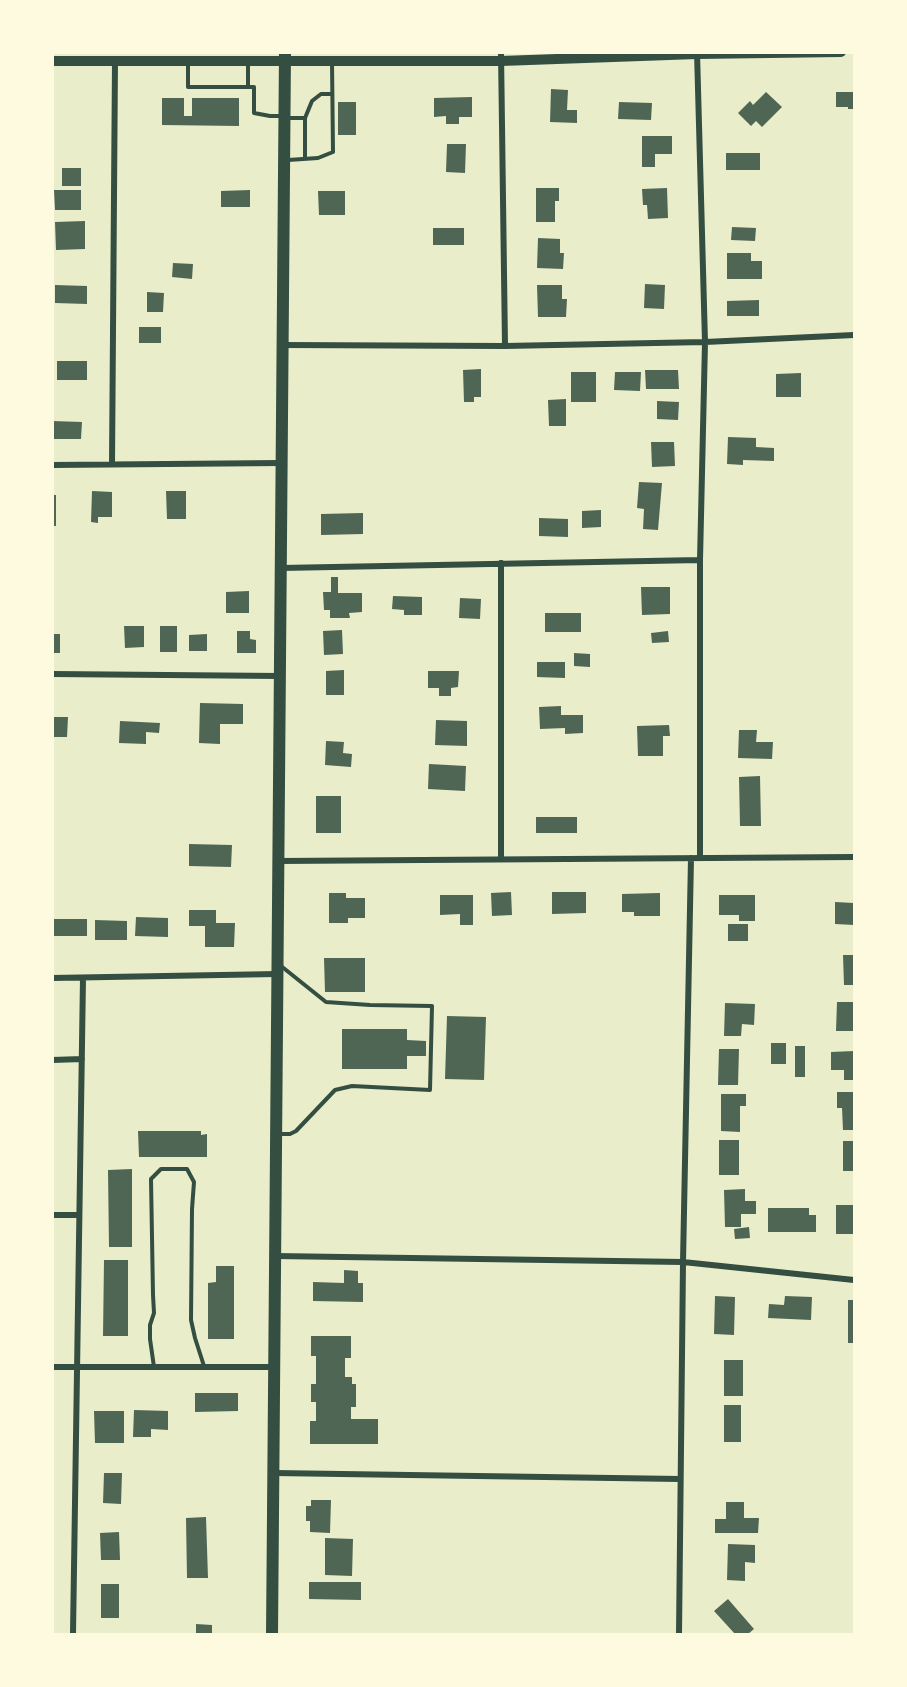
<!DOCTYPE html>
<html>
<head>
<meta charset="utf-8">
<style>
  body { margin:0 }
  #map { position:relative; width:907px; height:1687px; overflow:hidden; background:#e9edc9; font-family:"Noto Sans",sans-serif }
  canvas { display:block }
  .frame { position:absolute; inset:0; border:54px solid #fefae0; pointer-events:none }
</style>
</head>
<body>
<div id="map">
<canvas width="907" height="1687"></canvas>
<div class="frame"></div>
</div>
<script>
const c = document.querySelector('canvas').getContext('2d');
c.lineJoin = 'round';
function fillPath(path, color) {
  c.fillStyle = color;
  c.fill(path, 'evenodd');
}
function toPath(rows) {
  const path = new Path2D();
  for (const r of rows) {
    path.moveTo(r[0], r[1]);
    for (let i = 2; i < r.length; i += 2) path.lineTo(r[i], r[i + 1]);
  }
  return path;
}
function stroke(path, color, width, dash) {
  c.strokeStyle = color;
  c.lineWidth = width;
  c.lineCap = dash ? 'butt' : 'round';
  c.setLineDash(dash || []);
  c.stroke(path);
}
fillPath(toPath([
  [551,89,568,90,567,110,577,110,577,123,550,122],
  [766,92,782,107,762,127,756,121,751,126,738,113,750,101,753,105],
  [836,92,854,92,854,109,848,109,848,107,836,107],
  [472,97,472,117,459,117,459,124,446,124,446,116,434,117,434,98],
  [162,98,184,98,184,116,192,116,192,98,239,98,239,126,162,125],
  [338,102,356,102,356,135,338,135],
  [619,102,652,103,651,120,618,119],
  [642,136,672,136,672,154,655,154,655,167,642,167],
  [447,144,466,144,465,173,446,172],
  [726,153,760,153,760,170,726,170],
  [62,168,81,168,81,186,62,186],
  [536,188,559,188,559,201,555,201,555,222,536,222],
  [667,188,668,218,648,219,647,205,643,205,642,189],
  [54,190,81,190,81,210,55,210],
  [250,190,250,207,221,207,221,191],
  [318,191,345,191,345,215,319,215],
  [85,221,85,249,56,250,55,222],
  [732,227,756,228,755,241,731,240],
  [433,228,464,228,464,245,433,245],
  [538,238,560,239,560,253,564,253,563,269,537,268],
  [727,253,751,253,751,261,762,261,762,279,727,279],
  [173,263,193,264,192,279,172,277],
  [645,284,665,285,664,309,644,308],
  [55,285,87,286,87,304,55,303],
  [537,285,562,285,562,299,567,299,566,317,538,317],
  [147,292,164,293,163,312,147,312],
  [759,300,759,316,727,316,727,301],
  [139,327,161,327,161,343,139,343],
  [57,361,87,361,87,380,57,380],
  [481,369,481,397,474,397,474,402,464,402,463,370],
  [645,370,678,370,679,389,646,389],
  [571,372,596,372,596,402,571,402],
  [615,372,641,372,640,391,614,390],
  [801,373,801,397,776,397,776,374],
  [566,399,566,426,549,426,548,400],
  [657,401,679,402,678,420,657,419],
  [52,421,82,422,81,439,52,439],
  [728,437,756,438,756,447,774,448,774,461,743,460,743,465,727,464],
  [651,442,674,442,675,466,652,467],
  [639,482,662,483,658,530,643,529,644,509,637,508],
  [92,491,112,492,112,517,98,517,98,523,91,522],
  [166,491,186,491,186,519,167,519],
  [52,495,56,495,56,526,52,526],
  [601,510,601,527,582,528,582,511],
  [363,513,363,534,321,535,321,514],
  [539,518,568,519,568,537,539,536],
  [331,577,338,577,338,593,362,593,362,612,349,613,350,618,330,618,330,610,324,610,323,592,331,592],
  [641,587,670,587,670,614,642,615],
  [249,591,249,613,226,613,226,592],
  [393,596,422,597,422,615,404,615,404,610,392,609],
  [460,598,481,599,480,619,459,618],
  [545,613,581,613,581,632,545,632],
  [124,626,144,626,144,647,125,648],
  [160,626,177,626,177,652,160,652],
  [342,630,343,654,324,655,323,631],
  [237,631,250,631,250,639,256,640,256,653,237,653],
  [668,631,669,642,652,643,651,633],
  [52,634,60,634,60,653,52,653],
  [207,634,207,651,189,651,189,635],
  [574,653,590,654,590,667,574,666],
  [537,662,565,662,565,678,537,677],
  [344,670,344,695,326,695,326,671],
  [428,671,459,671,458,687,451,688,451,696,439,696,439,688,428,688],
  [200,703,243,704,243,724,220,724,220,744,199,743],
  [561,706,561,715,583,715,583,733,565,734,565,728,540,729,539,707],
  [52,717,68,717,67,737,52,737],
  [436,720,467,721,467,746,435,745],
  [120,721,160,723,159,733,146,732,146,744,119,743],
  [669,725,670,736,663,736,663,756,638,756,637,726],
  [739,730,757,730,756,742,773,742,772,759,738,758],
  [326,741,344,742,343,753,352,754,351,767,325,765],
  [429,764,466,766,465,791,428,789],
  [760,776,761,826,740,826,739,777],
  [316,796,341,796,341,833,316,833],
  [536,817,577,817,577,833,536,833],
  [189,844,232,845,231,867,189,866],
  [511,892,512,915,492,916,491,893],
  [552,892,586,892,586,913,552,914],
  [329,893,346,893,346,898,365,898,365,918,348,918,348,923,329,923],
  [660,893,660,916,634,916,634,912,622,912,622,894],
  [440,895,473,895,473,925,460,925,460,914,440,915],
  [719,895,755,895,755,921,739,921,739,915,719,915],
  [835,902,854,903,854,925,835,924],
  [189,910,216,910,216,923,235,923,234,947,205,947,205,926,189,926],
  [136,917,168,918,168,937,135,936],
  [53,919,87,919,87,936,53,936],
  [95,920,127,921,127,940,95,940],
  [728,924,748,924,748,941,728,941],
  [843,955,854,955,854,985,844,985],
  [324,958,365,958,365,992,325,992],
  [837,1002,854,1002,854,1031,836,1031],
  [725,1003,755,1004,754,1025,742,1024,741,1036,724,1036],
  [447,1016,486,1017,484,1080,445,1079],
  [342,1029,407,1029,407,1040,426,1041,426,1056,407,1056,407,1069,342,1069],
  [771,1043,786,1043,786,1064,771,1064],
  [795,1046,805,1046,805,1077,795,1077],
  [719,1049,739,1049,738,1085,718,1085],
  [854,1051,854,1080,844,1080,844,1070,831,1070,831,1052],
  [837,1092,854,1092,854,1130,843,1130,842,1108,837,1108],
  [721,1094,746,1094,746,1106,740,1106,740,1132,721,1131],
  [138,1131,201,1131,201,1135,207,1134,207,1157,139,1157],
  [719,1140,739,1140,739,1175,719,1175],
  [843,1141,854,1141,854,1171,843,1171],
  [132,1169,132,1247,109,1247,108,1170],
  [745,1189,745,1201,756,1201,756,1214,741,1214,741,1227,725,1227,724,1190],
  [836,1205,854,1205,854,1234,836,1234],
  [768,1208,809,1208,809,1215,816,1215,816,1232,768,1232],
  [749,1227,750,1238,735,1239,734,1229],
  [104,1260,128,1260,128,1336,103,1336],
  [216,1266,234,1266,234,1339,208,1339,208,1283,216,1282],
  [344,1270,358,1271,358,1283,363,1283,363,1302,313,1301,313,1282,344,1283],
  [715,1296,735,1297,734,1335,714,1334],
  [785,1296,812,1297,811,1320,768,1318,769,1304,784,1305],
  [848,1300,854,1300,854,1343,848,1343],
  [311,1336,351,1336,351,1358,345,1358,345,1377,352,1377,352,1384,356,1384,356,1407,351,1407,351,1419,378,1419,378,1444,310,1444,310,1421,316,1421,316,1402,311,1402,311,1384,316,1384,316,1356,311,1356],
  [724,1360,743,1360,743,1396,724,1396],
  [195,1393,238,1393,238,1411,195,1412],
  [724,1405,741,1405,741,1442,724,1442],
  [134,1410,168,1411,168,1430,151,1429,151,1437,133,1437],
  [94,1411,124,1411,124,1443,95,1443],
  [104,1473,122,1473,121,1504,103,1503],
  [311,1500,331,1500,330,1533,310,1532,310,1521,306,1521,306,1506,311,1506],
  [726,1502,744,1502,744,1518,759,1518,758,1533,715,1533,715,1519,726,1519],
  [206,1517,208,1578,187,1578,186,1518],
  [119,1532,120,1560,101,1560,100,1533],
  [325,1538,353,1539,352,1576,325,1575],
  [728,1544,755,1545,755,1563,745,1562,745,1581,727,1580],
  [309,1582,361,1582,361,1600,309,1599],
  [101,1584,119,1584,119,1618,101,1618],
  [728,1599,754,1629,748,1634,735,1634,714,1611],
  [196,1624,212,1625,212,1634,196,1634]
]), '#4f6655');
stroke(toPath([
  [188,62,188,87,254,87,254,113,270,116,283,116],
  [248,87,248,61],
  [288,118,305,118,312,101,321,94,332,94],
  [305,159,305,118],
  [288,160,318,158,333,152,332,62],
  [277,1134,290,1134,296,1131,335,1090,352,1086,430,1090,432,1006,370,1005,326,1002,281,966],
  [154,1367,150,1339,150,1325,154,1313,153,1295,151,1179,161,1169,187,1169,194,1182,192,1209,191,1320,195,1338,204,1366]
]), '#344e41', 4);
stroke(toPath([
  [501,52,505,346],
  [697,52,705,342,700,560,700,858],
  [283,345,505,346,705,342,854,335],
  [112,464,115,61],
  [52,465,281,463],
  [281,568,700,560],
  [52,674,280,676],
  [501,859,501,563],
  [279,861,854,857],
  [52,978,277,974],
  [52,1060,82,1059],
  [52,1215,79,1215],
  [275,1256,683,1262,854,1280],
  [52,1367,274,1367],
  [274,1473,680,1479],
  [73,1634,83,978],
  [679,1634,683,1262,691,858]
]), '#344e41', 6);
stroke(toPath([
  [52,61,501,61,697,54,841,52]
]), '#344e41', 10);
stroke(toPath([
  [272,1634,285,52]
]), '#344e41', 12);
</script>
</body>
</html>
